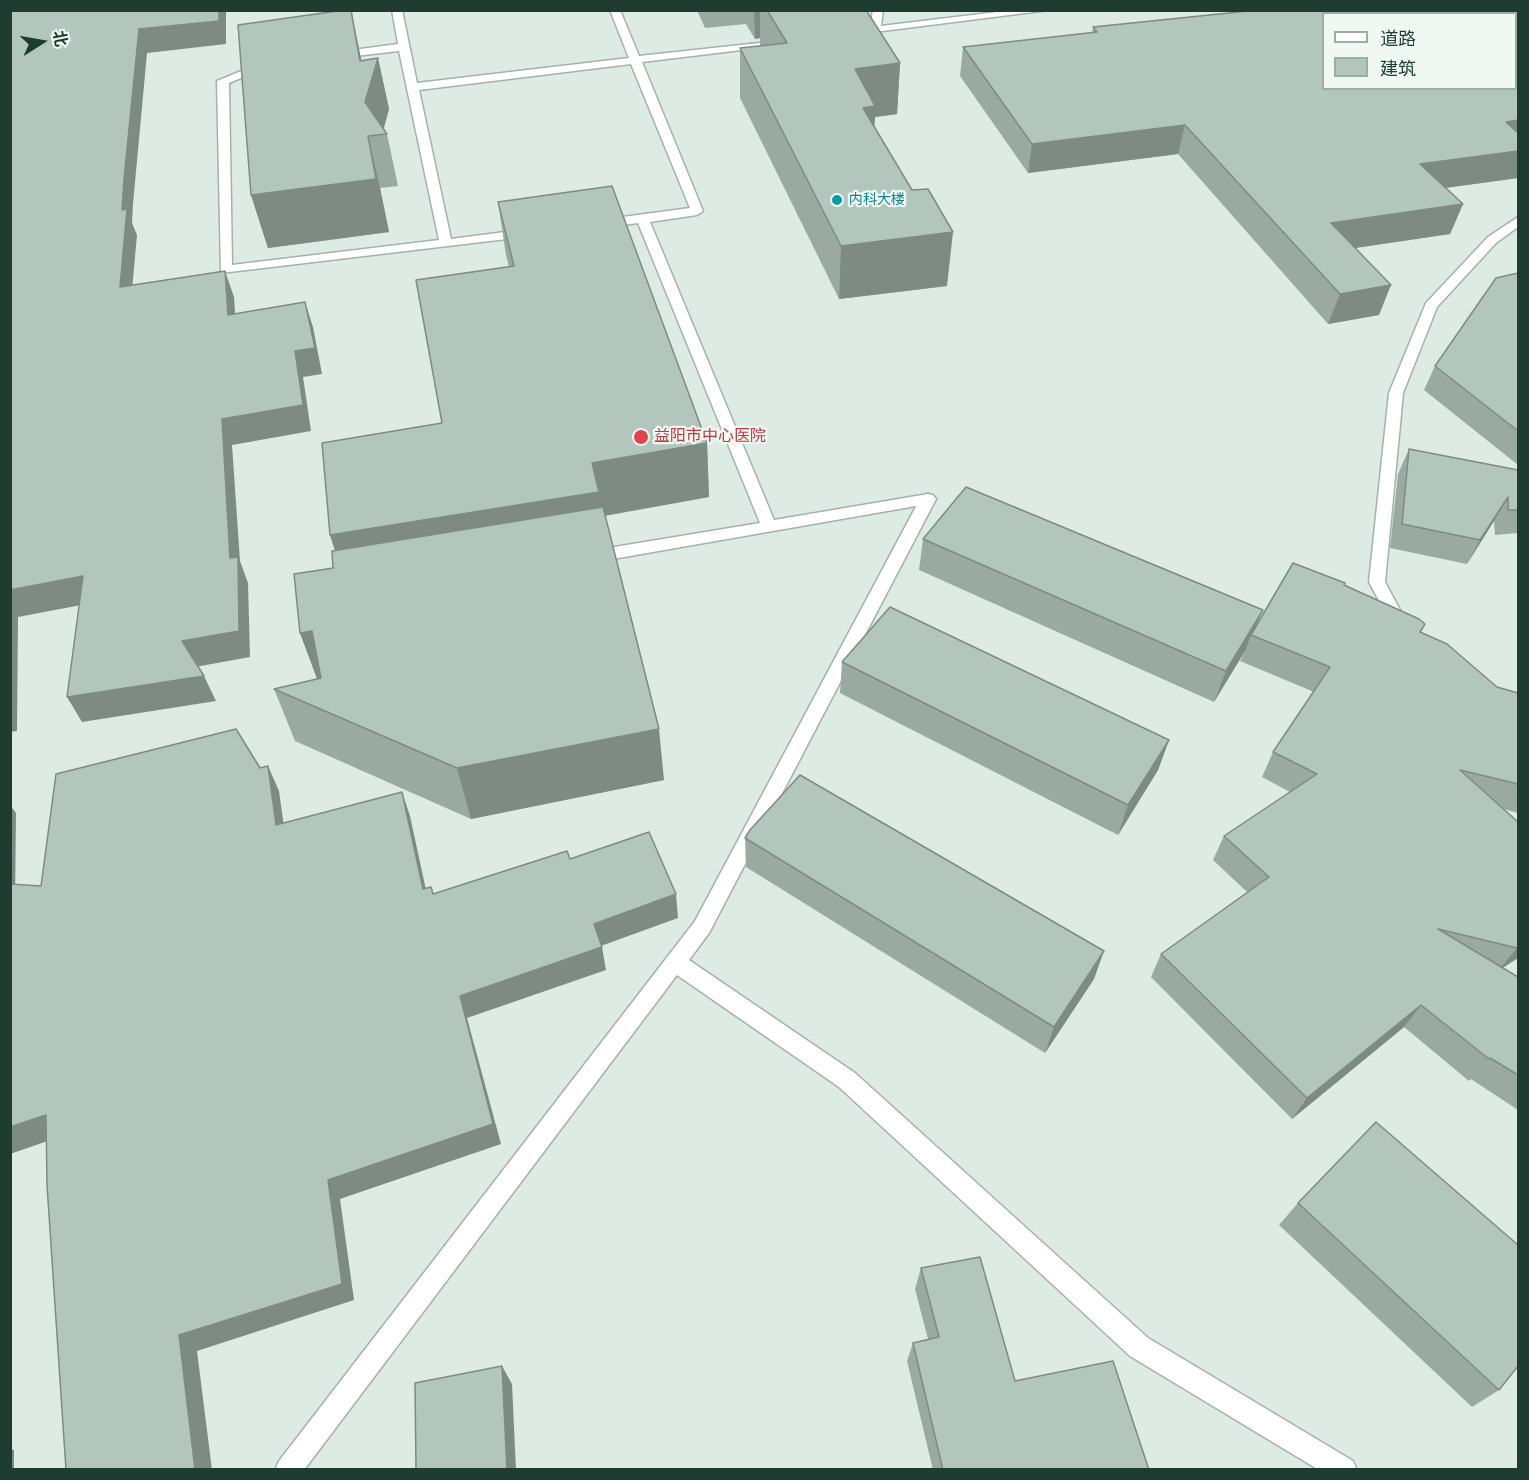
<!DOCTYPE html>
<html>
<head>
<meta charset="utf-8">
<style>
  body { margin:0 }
  #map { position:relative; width:1529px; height:1480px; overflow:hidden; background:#deebe5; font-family:"Fira Sans Condensed","Noto Sans SC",sans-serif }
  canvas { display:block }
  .frame { position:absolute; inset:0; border:12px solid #1e3c32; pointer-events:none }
  .legend { position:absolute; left:1322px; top:12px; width:195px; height:78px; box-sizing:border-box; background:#eff8f3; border:2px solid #9bada6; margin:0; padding:8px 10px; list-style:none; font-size:18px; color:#1e3c32 }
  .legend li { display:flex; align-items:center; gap:12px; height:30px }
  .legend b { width:30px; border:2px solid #9bada6 }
  .north { position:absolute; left:12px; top:12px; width:60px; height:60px; -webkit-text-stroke:4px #eff8f3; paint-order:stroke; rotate:79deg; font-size:16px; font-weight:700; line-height:24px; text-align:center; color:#1e3c32 }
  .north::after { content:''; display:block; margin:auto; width:21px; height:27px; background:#1e3c32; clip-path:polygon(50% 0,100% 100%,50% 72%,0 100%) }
</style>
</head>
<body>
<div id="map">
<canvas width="1529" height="1480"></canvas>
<div class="frame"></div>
<ul class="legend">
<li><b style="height:8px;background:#fff"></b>道路</li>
<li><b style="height:16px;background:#b3c6bd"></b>建筑</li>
</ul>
<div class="north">北</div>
</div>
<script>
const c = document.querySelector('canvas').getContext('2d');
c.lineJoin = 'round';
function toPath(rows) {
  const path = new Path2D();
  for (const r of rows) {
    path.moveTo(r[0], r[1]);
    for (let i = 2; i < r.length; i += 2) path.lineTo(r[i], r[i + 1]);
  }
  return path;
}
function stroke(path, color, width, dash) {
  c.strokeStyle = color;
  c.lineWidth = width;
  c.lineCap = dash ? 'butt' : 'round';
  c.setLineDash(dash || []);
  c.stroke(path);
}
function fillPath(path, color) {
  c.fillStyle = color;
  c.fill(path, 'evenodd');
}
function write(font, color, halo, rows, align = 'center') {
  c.font = font + ' "Fira Sans Condensed","Noto Sans SC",sans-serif';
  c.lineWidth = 4.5;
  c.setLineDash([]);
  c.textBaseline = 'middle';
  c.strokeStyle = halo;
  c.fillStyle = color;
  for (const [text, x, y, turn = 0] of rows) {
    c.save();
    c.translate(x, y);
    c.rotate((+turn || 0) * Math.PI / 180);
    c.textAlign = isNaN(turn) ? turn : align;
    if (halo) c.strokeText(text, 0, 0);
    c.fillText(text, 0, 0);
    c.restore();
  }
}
const lane = toPath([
  [392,10,402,10,417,83,629,58,610,10,620,10,639,56,787,40,787,44,783,45,642,62,703,211,697,215,650,222,774,520,928,494,933,495,936,499,933,503,590,563,584,561,582,557,590,551,760,523,638,223,600,228,594,224,600,220,690,208,631,64,419,90,451,239,528,229,532,230,532,236,221,273,217,81,263,62,267,63,267,67,229,83,232,265,439,240,399,51,338,58,333,55,338,52,398,44,392,10],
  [873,10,883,10,881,26,1014,10,1049,10,851,35,851,31,870,28,873,10]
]);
const street = toPath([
  [1518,217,1518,227,1496,243,1437,307,1403,393,1385,582,1409,627,1401,633,1395,631,1369,582,1389,393,1426,303,1488,237,1518,217],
  [928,494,936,499,709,933,689,960,855,1073,1148,1338,1353,1461,1357,1470,1319,1470,1130,1356,839,1087,677,975,304,1470,275,1470,279,1461,695,921,920,499,928,494]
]);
stroke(lane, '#a1b3ac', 3);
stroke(street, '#a1b3ac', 3);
fillPath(lane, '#fff');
fillPath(street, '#fff');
fillPath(toPath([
  [697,10,866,10,900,63,897,114,875,117,874,126,947,286,839,299,740,98,740,48,760,46,760,38,755,39,746,24,705,28],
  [1518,10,1518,178,1445,188,1463,204,1450,234,1355,248,1379,315,1328,324,1178,154,1028,173,960,76,963,47,1092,33,1093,27],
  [378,58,389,109,383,130,387,134,398,186,380,188,389,232,268,248,251,195,362,60],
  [498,202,707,443,709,497,605,516,664,780,471,819,295,741,274,689,317,679,300,633,333,568,335,551,330,535,442,423,509,267,506,255],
  [1518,273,1518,465,1424,390,1435,366],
  [1409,449,1518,470,1518,533,1495,535,1494,521,1467,564,1390,548,1398,474],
  [923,539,1257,625,1344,585,1421,632,1497,687,1518,693,1518,813,1504,809,1518,958,1502,968,1518,977,1518,1110,1471,1079,1469,1081,1404,1027,1292,1119,1151,977,1161,954,1247,892,1213,860,1224,836,1290,792,1262,777,1273,752,1314,692,1240,661,1245,651,1214,702,919,570],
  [842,662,1169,740,1158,770,1118,835,840,693],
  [745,838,1094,979,1045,1053,746,867],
  [1298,1203,1499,1390,1472,1407,1279,1225],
  [921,1268,1015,1381,1149,1470,933,1470,907,1361,913,1343,928,1339,915,1289]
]), '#9aaaa3');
fillPath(toPath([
  [219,10,226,10,226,44,147,53,133,204,132,223,137,235,130,312,120,287,122,210,124,179,139,29],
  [351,10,368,92,378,58,389,109,382,135,365,102,360,61],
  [754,10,760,10,760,38,755,39],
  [900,63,897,114,875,117,872,157,855,69],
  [1518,120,1518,148,1506,122],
  [1185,125,1178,154,1028,173,1032,144],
  [368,136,380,188,389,232,268,248,251,195],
  [1518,151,1518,178,1408,193,1420,164],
  [1463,204,1450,234,1321,253,1331,223],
  [953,232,947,286,839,299,841,246],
  [225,271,234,297,237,341,228,315],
  [1391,285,1379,315,1328,324,1340,294],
  [305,302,313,327,322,374,303,377,311,431,232,445,240,561,248,583,250,657,195,667,182,641,230,558,222,419,295,351],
  [707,443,709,497,602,516,348,589,330,535,592,463],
  [1508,497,1494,521,1467,564,1480,540],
  [83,576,97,602,18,617,17,731,10,732,10,590],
  [1263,610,1252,636,1251,635,1245,651,1214,702,1226,671],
  [312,631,331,684,320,686,300,633],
  [204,676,216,701,82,722,67,697],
  [659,729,664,780,471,819,457,768],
  [1169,740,1158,770,1118,835,1128,805],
  [268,766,279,791,287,849,276,825],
  [402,792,410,816,431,913,423,889],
  [10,805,16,813,15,906,10,901],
  [676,894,678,918,598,947,594,924],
  [1518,946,1518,958,1498,971,1517,948],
  [602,947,606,970,467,1018,501,1144,340,1199,354,1300,197,1351,212,1470,195,1470,179,1335,328,1180,460,996],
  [1104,951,1094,979,1045,1053,1054,1027],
  [1421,1005,1404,1027,1292,1119,1307,1098],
  [46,1115,65,1135,10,1154,10,1127],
  [502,1366,512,1384,516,1470,507,1470],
  [10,1449,14,1450,14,1470,10,1470]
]), '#7d8b84');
const building = toPath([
  [10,10,219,10,219,21,139,29,124,179,122,210,127,209,120,287,225,271,228,315,305,302,315,348,295,351,303,405,222,419,230,558,238,557,239,631,182,641,204,676,67,697,83,576,10,590,10,10],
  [344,10,351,10,360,61,378,58,365,102,387,134,368,136,376,179,251,195,238,25,344,10],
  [767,10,866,10,900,63,855,69,875,106,863,108,912,190,928,189,953,232,841,246,740,48,787,43,767,10],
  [1258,10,1518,10,1518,120,1506,122,1518,133,1518,151,1420,164,1463,204,1331,223,1391,285,1340,294,1185,125,1032,144,963,47,1097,32,1093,27,1258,10],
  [1323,14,1515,14,1515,88,1323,88,1323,14],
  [612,186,707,443,592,463,599,492,330,535,322,443,442,423,416,280,514,266,498,202,612,186],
  [1518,273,1518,431,1435,366,1496,278,1518,273],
  [1409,449,1518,470,1518,510,1508,510,1508,497,1480,540,1402,524,1409,449],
  [966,487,1263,610,1226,671,923,539,966,487],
  [603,507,659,729,457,768,274,689,321,678,312,631,300,633,294,574,333,568,332,551,603,507],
  [1293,563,1345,583,1344,585,1419,619,1425,624,1420,632,1447,644,1497,687,1518,693,1518,784,1460,770,1518,822,1518,946,1517,948,1438,929,1518,977,1518,1075,1490,1058,1489,1059,1421,1005,1307,1098,1161,954,1269,877,1224,836,1317,774,1273,752,1330,667,1251,635,1293,563],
  [890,607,1169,740,1128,805,842,662,890,607],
  [236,729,260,768,268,766,276,825,402,792,423,889,431,887,433,894,567,851,570,859,649,832,676,894,594,924,602,947,460,996,493,1124,328,1180,342,1284,179,1335,195,1470,66,1470,47,1185,46,1115,10,1127,10,884,41,886,56,774,236,729],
  [800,775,1104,951,1054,1027,745,838,750,830,800,775],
  [1376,1122,1518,1245,1518,1366,1499,1390,1298,1203,1376,1122],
  [980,1257,1015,1381,1113,1361,1149,1470,943,1470,913,1343,939,1337,921,1268,980,1257],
  [502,1366,507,1470,416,1470,415,1383,502,1366]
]);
fillPath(building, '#b3c6bd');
stroke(building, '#7d8b84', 1.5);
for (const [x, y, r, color] of [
  [837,200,6,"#0f9aa8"],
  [641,437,8,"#e0444e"]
]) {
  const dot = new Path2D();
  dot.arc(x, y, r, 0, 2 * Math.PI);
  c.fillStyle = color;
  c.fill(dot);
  stroke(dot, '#eff8f3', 2);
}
write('14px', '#0d838f', '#eff8f3', [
  ["内科大楼",849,200]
], 'left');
write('16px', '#be3a42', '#eff8f3', [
  ["益阳市中心医院",654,437]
], 'left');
</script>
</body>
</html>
